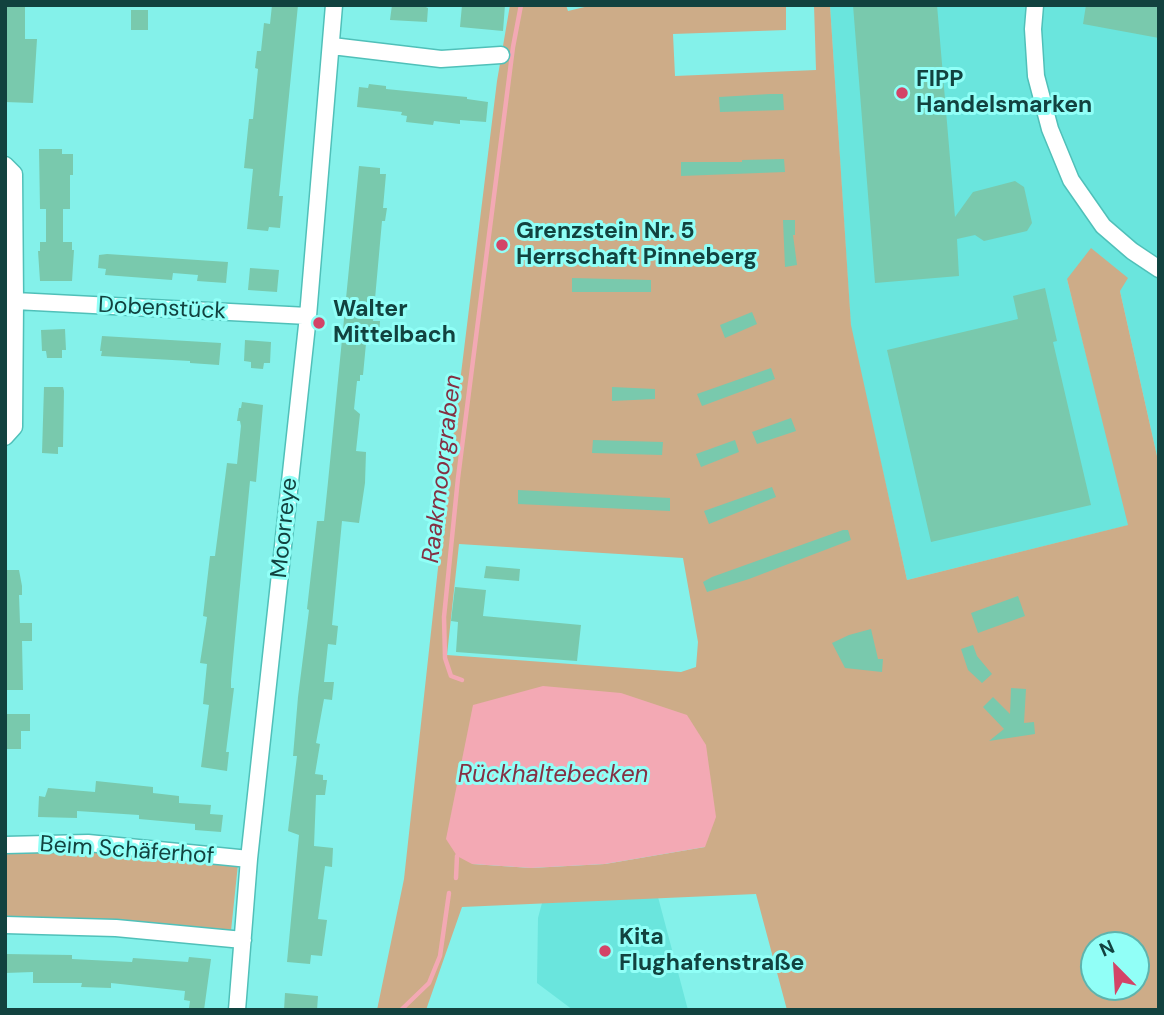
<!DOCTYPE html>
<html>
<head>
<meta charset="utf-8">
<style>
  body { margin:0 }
  #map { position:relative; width:1164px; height:1015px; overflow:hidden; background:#84f1ea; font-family:"DM Sans",sans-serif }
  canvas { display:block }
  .frame { position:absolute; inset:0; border:7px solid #12423f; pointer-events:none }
  .north { position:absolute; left:1080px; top:931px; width:70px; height:70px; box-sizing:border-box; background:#91fff7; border:2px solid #5eb3ad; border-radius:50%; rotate:336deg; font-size:19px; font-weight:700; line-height:28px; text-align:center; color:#12423f }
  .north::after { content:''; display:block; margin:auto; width:24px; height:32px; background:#d34467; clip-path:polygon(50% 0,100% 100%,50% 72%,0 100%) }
</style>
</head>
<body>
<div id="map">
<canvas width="1164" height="1015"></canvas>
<div class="frame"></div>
<div class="north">N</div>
</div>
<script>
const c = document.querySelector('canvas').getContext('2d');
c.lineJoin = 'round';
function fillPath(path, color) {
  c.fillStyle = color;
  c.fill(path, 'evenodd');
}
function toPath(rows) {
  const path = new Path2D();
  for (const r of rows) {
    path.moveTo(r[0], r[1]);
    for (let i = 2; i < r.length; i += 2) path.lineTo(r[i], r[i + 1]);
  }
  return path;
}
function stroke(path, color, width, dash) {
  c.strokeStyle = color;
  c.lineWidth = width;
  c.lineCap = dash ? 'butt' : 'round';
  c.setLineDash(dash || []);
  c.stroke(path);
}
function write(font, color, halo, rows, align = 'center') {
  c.font = font + ' "DM Sans",sans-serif';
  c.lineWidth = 6;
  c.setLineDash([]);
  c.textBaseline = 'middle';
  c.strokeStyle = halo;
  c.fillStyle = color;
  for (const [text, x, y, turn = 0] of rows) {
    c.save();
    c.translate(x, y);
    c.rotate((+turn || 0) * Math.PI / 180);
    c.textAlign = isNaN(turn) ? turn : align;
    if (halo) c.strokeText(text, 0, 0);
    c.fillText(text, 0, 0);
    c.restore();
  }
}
fillPath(toPath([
  [830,5,1159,5,1159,465,1120,291,1067,279,1129,525,907,580,851,329],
  [658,897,688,1010,573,1010,537,983,538,918,542,903]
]), '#6ae5dd');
fillPath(toPath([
  [510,5,566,5,568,11,593,5,786,5,786,30,673,34,675,76,816,70,814,5,830,5,851,325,907,580,1128,525,1067,279,1091,248,1128,278,1120,291,1159,465,1159,1010,787,1010,756,894,462,907,426,1010,377,1010,404,879,445,504,497,81],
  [459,544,683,558,698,642,696,667,681,672,447,655],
  [505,697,705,847,605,864,531,868,472,864,473,706],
  [1094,945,1136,945,1136,987,1094,987],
  [5,850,102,851,238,864,231,931,5,920]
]), '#cdac88');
fillPath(toPath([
  [543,686,621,693,687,715,706,745,716,817,705,847,605,864,531,868,472,864,457,856,446,839,473,705]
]), '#f3a9b4');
stroke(toPath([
  [462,680,451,676,445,658,444,617,458,478,513,47,521,5],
  [456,878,457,856,461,853],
  [401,1010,429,983,440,956,449,893]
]), '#f3a9b4', 4.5);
fillPath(toPath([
  [5,5,25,5,25,39,37,39,33,103,5,102],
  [272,5,298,5,279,196,283,196,280,228,269,227,268,231,247,229,253,169,244,168,249,119,253,119,258,69,255,68,257,51,261,51,264,23,270,24],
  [392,5,421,5,428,8,427,22,390,20],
  [462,5,505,5,503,31,460,27],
  [853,5,937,5,955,217,973,192,1015,181,1024,187,1032,223,1027,231,984,241,975,235,957,239,959,276,875,283],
  [1086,5,1159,5,1159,38,1083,24],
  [131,10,148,10,148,30,131,30],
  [369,84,386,86,386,89,467,97,467,99,488,102,486,122,460,120,460,124,434,121,433,125,406,122,407,116,401,115,402,112,357,107,359,87,368,88],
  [770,94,783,94,784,110,720,112,719,97],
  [39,149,62,149,62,154,73,154,73,175,70,175,70,209,63,209,63,242,72,242,72,250,74,250,72,281,40,281,38,251,40,251,40,242,46,242,46,209,40,209],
  [784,159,785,172,681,176,681,162,742,162,742,160],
  [359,166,380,168,380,174,386,174,383,208,387,208,385,221,382,221,373,321,380,321,379,335,367,333,363,375,360,375,360,381,357,381,354,409,360,414,356,451,366,452,365,483,359,523,342,521,332,625,338,626,336,645,328,644,324,682,334,682,332,700,324,699,316,743,320,744,315,774,323,775,323,780,327,780,325,795,316,795,314,846,333,848,332,867,325,866,318,919,327,920,322,956,311,955,310,964,287,962,299,835,288,831,297,756,293,756,298,697,309,610,307,609,317,521,324,521,328,482],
  [783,220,795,220,795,235,793,235,797,265,785,267],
  [107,254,228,262,226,283,197,281,198,275,173,273,172,280,105,275,106,269,98,268,99,255],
  [250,268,279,270,277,292,248,290],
  [572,278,651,280,651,292,572,292],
  [1045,288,1057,341,1053,342,1091,505,931,542,887,350,1018,319,1013,296],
  [752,312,757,324,725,338,720,325],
  [65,329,66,350,62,350,62,358,47,358,46,351,42,351,41,330],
  [102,336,221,343,219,365,190,363,190,361,101,356,102,351,100,351],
  [245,340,271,342,270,363,264,363,263,369,251,368,251,362,244,361],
  [771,368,775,379,702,406,697,394],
  [44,387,63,387,64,391,63,447,58,447,58,454,42,453],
  [612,387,655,389,655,399,612,401],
  [242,402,263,405,256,482,250,481,234,648,231,680,231,688,234,688,226,752,229,752,227,771,201,767,209,705,203,704,207,664,200,663,207,617,203,616,210,556,215,556,227,463,237,464,241,426,240,421,237,421,239,408,241,408],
  [791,418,796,431,757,444,752,432],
  [593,440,663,442,662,455,592,453],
  [735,440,739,452,701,467,696,454],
  [772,487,776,497,709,524,704,511],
  [518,490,670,498,670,511,518,504],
  [843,530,848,530,851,540,749,579,707,592,703,582,712,577],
  [486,566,520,569,519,581,484,578],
  [5,570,19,570,22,586,22,595,19,595,20,623,32,623,32,641,22,641,23,690,5,690],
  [455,587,486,590,483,616,581,625,577,661,456,652,458,622,451,621],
  [1018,596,1025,616,978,633,971,613],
  [871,629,878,659,883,659,882,672,845,668,832,643,849,635],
  [973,645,977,656,992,674,982,683,968,670,961,649],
  [1011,688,1026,689,1024,723,1034,722,1035,734,989,741,1004,729,983,707,993,697,1010,714],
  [5,714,30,714,30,731,21,731,21,749,5,749],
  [96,781,153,787,153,793,179,796,179,803,211,805,210,814,223,815,221,832,195,830,195,824,139,819,139,815,77,811,77,818,38,817,39,796,45,797,48,788,95,792],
  [5,954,72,955,72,959,132,962,133,958,188,962,189,957,211,959,204,1010,189,1008,190,1001,184,1000,185,991,111,983,111,988,81,987,82,983,33,983,33,972,5,973],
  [285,993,318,996,317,1010,284,1010]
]), '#79c9ad');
const minor = toPath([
  [1035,5,1033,29,1036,76,1050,129,1071,180,1103,226,1132,251,1159,269],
  [332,46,441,59,501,55],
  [5,165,14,174,15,301,14,427,5,437],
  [15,301,308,316],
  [5,845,88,843,249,859],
  [5,925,116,928,243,940],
  [237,1010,249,859,308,316,334,5]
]);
stroke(minor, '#50c0b9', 19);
stroke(minor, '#fff', 16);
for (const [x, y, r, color] of [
  [902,93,7,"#d34467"],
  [502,245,7,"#d34467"],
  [319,323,7,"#d34467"],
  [605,951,7,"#d34467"]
]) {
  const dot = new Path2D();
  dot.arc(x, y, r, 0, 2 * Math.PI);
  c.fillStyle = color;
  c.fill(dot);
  stroke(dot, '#91fff7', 2.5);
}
write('bold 23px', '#12423f', '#91fff7', [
  ["FIPP",916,80],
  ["Handelsmarken",916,106],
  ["Grenzstein Nr. 5",516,232],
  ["Herrschaft Pinneberg",516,258],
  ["Walter",333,310],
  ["Mittelbach",333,336],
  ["Kita",619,938],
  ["Flughafenstraße",619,964]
], 'left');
write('23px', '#12423f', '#91fff7', [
  ["Dobenstück",162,309,3],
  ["Moorreye",285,528,-84],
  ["Beim Schäferhof",127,851,4]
]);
write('italic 24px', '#853043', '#91fff7', [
  ["Raakmoorgraben",443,469,-83],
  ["Rückhaltebecken",553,776]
]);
</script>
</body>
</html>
